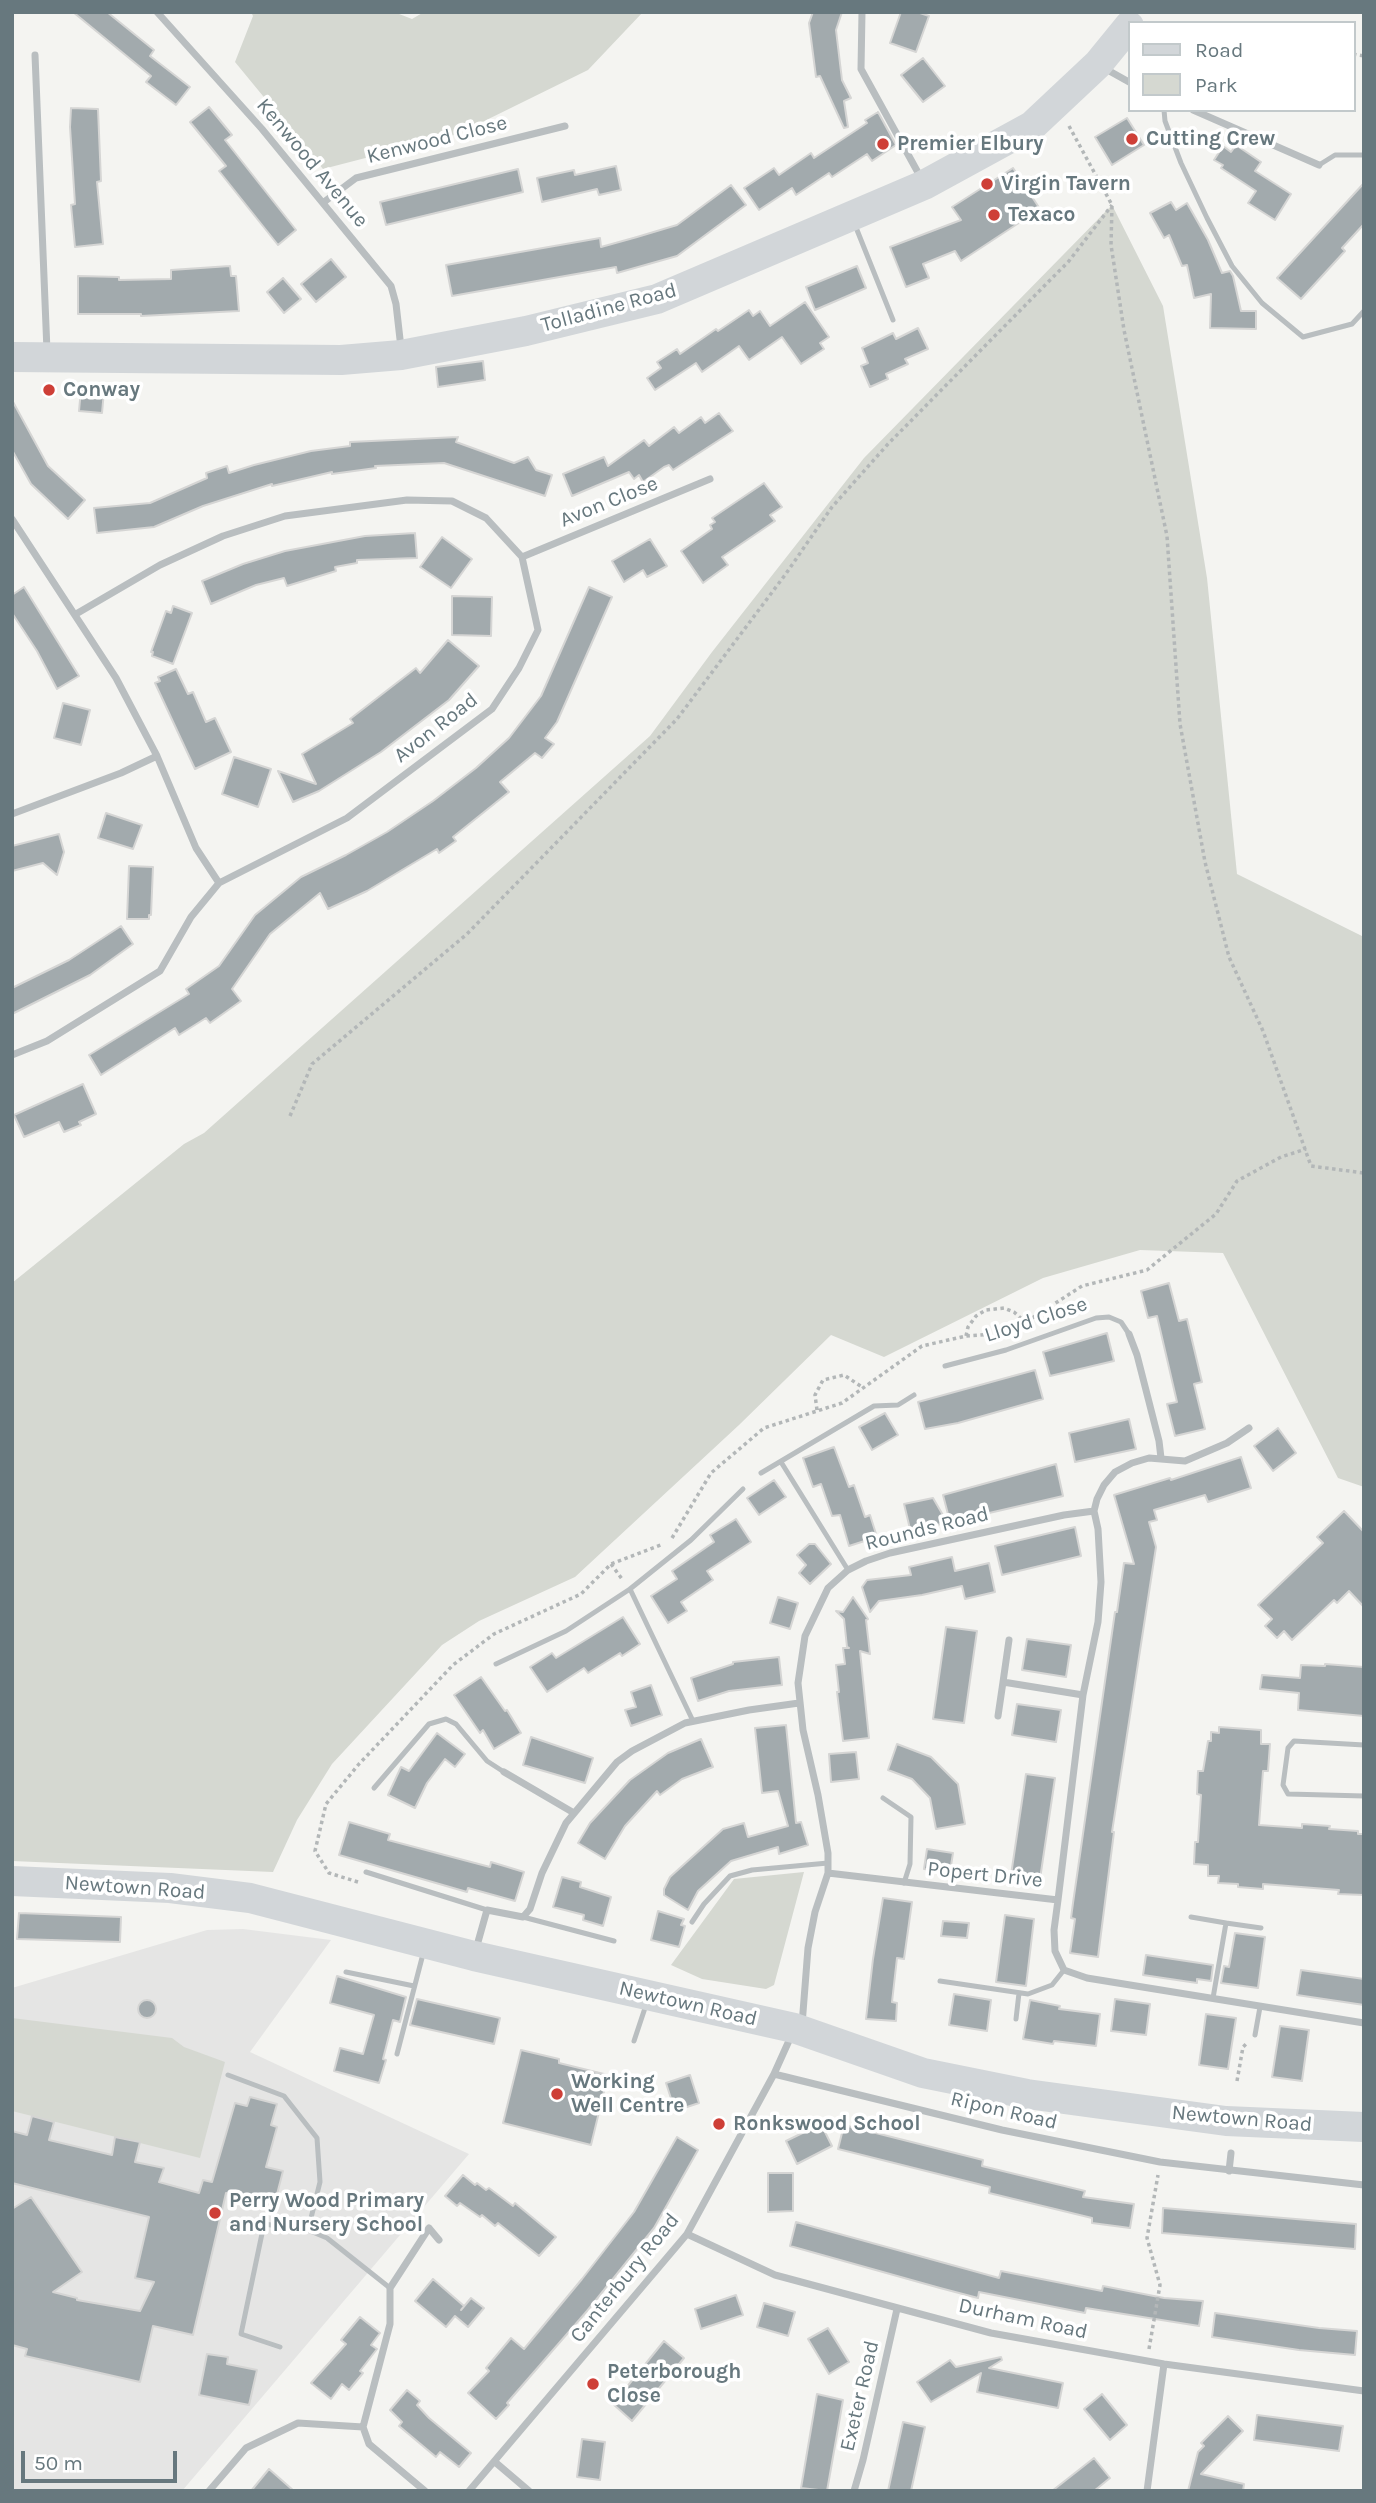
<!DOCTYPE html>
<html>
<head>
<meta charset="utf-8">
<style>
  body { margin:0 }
  #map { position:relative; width:1376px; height:2503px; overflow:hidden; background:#f4f4f1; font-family:Karla,sans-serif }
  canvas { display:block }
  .frame { position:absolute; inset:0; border:14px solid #67787e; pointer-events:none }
  .legend { position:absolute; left:1128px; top:21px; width:228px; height:91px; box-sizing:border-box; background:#fff; border:2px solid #c2c9cb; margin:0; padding:9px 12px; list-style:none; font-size:21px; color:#67787e }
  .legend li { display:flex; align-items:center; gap:14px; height:35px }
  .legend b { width:35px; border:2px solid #c2c9cb }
  .scale { position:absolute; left:21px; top:2451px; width:156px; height:32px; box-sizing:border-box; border:4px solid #67787e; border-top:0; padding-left:9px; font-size:21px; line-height:24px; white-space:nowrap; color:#67787e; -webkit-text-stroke:5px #fff; paint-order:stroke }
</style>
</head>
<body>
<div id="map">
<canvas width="1376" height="2503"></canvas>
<div class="frame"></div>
<ul class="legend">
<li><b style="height:9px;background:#d2d6d9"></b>Road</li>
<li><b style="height:19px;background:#d5d8d1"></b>Park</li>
</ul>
<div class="scale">50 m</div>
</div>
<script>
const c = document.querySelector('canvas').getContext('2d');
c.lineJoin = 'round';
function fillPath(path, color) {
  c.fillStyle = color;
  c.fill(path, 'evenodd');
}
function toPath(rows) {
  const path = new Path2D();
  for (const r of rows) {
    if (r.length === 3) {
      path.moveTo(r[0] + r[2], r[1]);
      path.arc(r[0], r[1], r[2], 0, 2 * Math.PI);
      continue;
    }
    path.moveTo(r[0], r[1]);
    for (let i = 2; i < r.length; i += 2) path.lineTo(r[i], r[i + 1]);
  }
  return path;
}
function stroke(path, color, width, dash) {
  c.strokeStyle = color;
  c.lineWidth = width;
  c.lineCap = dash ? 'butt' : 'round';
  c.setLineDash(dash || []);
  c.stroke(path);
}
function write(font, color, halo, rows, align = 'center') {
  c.font = font + ' Karla,sans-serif';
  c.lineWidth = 7;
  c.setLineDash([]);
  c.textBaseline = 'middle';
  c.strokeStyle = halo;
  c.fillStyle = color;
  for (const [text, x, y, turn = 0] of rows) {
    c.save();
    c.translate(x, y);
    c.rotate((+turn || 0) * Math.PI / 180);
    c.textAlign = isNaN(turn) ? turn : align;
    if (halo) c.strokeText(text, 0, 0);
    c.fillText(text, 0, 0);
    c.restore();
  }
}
fillPath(toPath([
  [243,1929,331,1940,250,2052,469,2154,182,2491,12,2491,12,1988,207,1930]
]), '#e5e5e4');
fillPath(toPath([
  [251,12,394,12,412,19,424,12,643,12,588,70,458,134,323,169,235,62,253,16],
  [1112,205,1163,306,1207,578,1237,874,1364,937,1364,1487,1338,1478,1223,1253,1140,1250,1043,1278,884,1357,831,1335,739,1425,575,1577,479,1621,442,1645,332,1764,297,1820,273,1872,12,1861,12,1283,184,1144,204,1133,650,736,712,652,864,458],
  [804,1872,774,1985,766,1989,702,1979,671,1965,734,1879],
  [12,2018,172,2038,184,2047,225,2062,200,2158,12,2111]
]), '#d5d8d1');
const building = toPath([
  [73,12,107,12,154,50,150,56,190,87,176,105,146,82,151,76,73,12],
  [813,12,842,12,836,30,842,80,851,98,844,101,848,127,844,128,820,76,816,77,809,23,813,12],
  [901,12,917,12,929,16,916,52,890,43,901,12],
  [923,58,945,86,923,102,901,75,923,58],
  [209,107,232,135,225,140,296,230,278,245,219,171,226,166,190,122,209,107],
  [71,108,98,109,101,181,97,182,103,244,75,247,71,205,75,204,70,127,71,108],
  [878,112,896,145,872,161,867,154,832,177,829,173,796,195,792,188,759,210,744,188,774,168,779,175,811,153,814,158,867,123,865,120,878,112],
  [1127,118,1144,145,1112,165,1095,137,1127,118],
  [1236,145,1261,162,1255,171,1291,194,1275,220,1248,203,1256,191,1221,168,1223,165,1214,160,1223,146,1231,152,1236,145],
  [616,166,621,190,599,195,597,189,542,202,537,178,574,170,575,175,616,166],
  [1013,168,1040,209,961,261,955,251,923,264,929,278,906,287,890,247,961,220,952,207,1013,168],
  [518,169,523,192,386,225,380,202,518,169],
  [1364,183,1364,224,1342,248,1345,251,1301,299,1277,278,1364,183],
  [731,185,746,205,677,256,617,273,616,267,452,296,446,265,600,238,601,247,637,237,677,225,731,185],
  [1171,202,1176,210,1187,203,1208,240,1222,273,1230,271,1233,276,1241,311,1256,311,1256,329,1210,328,1211,294,1194,298,1187,265,1182,266,1169,235,1164,238,1150,213,1171,202],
  [331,259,346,277,316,302,301,284,331,259],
  [230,266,231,276,236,276,239,311,141,316,141,314,78,314,78,276,119,277,119,280,171,279,171,270,230,266],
  [857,266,866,288,815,310,806,287,857,266],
  [283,278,301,299,284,313,267,292,283,278],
  [805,302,829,337,820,343,824,349,801,364,782,337,749,360,739,346,702,372,696,363,655,390,647,378,661,368,657,362,677,349,680,354,716,329,718,331,749,310,753,316,760,311,770,326,805,302],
  [918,328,928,349,905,359,908,364,886,374,888,379,870,387,861,366,868,363,862,348,893,333,896,339,918,328],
  [483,361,485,380,438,387,436,367,483,361],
  [81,389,104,391,102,413,79,411,81,389],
  [12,400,48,466,85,500,68,519,31,484,12,450,12,400],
  [719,413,733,431,673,470,669,465,664,467,643,482,639,475,634,479,629,472,572,496,563,474,604,457,608,466,644,440,649,446,674,427,679,433,701,417,705,423,719,413],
  [458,437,456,442,514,463,528,457,536,470,552,475,545,496,444,463,375,466,376,468,332,474,332,472,272,486,272,484,203,506,154,527,97,533,94,508,150,503,207,478,206,473,227,466,229,473,254,465,311,451,350,446,350,442,458,437],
  [764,483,782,507,770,515,775,521,722,557,728,565,703,583,681,551,712,529,710,525,715,522,712,518,764,483],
  [415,533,417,558,357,560,357,563,335,567,336,571,287,586,284,578,256,585,211,604,202,581,243,564,285,551,365,536,415,533],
  [442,537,472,559,451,588,420,567,442,537],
  [650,539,667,566,647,577,643,570,624,582,612,561,650,539],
  [24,587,79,676,57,689,37,651,12,613,12,595,24,587],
  [589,587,612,597,557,722,545,738,554,744,542,758,535,753,500,782,509,792,453,837,456,841,439,853,437,849,367,891,328,909,320,893,270,934,232,989,241,1001,210,1023,206,1018,179,1035,175,1028,101,1075,89,1055,189,994,186,989,219,966,255,915,301,877,346,855,387,832,433,801,476,768,509,738,541,696,589,587],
  [452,596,492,597,491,636,452,635,452,596],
  [173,606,192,613,173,664,152,656,153,652,151,652,166,611,171,613,173,606],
  [448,640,479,666,449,700,381,752,319,791,293,802,278,771,316,784,302,754,353,723,350,719,416,668,420,673,448,640],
  [176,669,188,694,193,692,206,722,215,718,231,752,195,769,155,683,160,681,158,677,176,669],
  [63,703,90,710,81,745,54,738,63,703],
  [234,757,271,769,258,807,222,794,234,757],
  [106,813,142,825,133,849,98,838,106,813],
  [59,834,64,852,57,875,43,863,12,871,12,846,59,834],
  [129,866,153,867,151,915,149,915,149,919,127,919,129,866],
  [121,926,133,944,90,975,12,1014,12,988,69,960,121,926],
  [83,1084,96,1114,79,1122,81,1125,64,1132,59,1122,24,1137,14,1115,83,1084],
  [1169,1283,1179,1321,1187,1319,1202,1382,1194,1384,1205,1429,1175,1436,1167,1404,1177,1402,1157,1316,1148,1318,1141,1291,1169,1283],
  [1107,1333,1114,1361,1050,1376,1043,1352,1107,1333],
  [1035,1370,1043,1399,958,1423,925,1429,918,1402,1035,1370],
  [885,1413,898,1435,872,1450,859,1427,885,1413],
  [1129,1419,1136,1449,1075,1462,1069,1433,1129,1419],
  [1278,1428,1296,1453,1273,1471,1254,1446,1278,1428],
  [834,1447,849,1487,854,1485,865,1517,870,1515,877,1537,849,1546,840,1515,832,1516,821,1484,813,1487,803,1458,834,1447],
  [1241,1457,1251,1488,1208,1502,1205,1495,1154,1510,1157,1520,1149,1522,1156,1547,1112,1832,1114,1832,1098,1957,1070,1953,1075,1919,1071,1918,1073,1903,1115,1612,1117,1612,1124,1563,1134,1564,1114,1495,1170,1478,1171,1480,1241,1457],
  [1056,1464,1063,1496,950,1522,943,1495,1056,1464],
  [774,1480,786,1497,759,1515,747,1498,774,1480],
  [933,1498,947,1522,911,1533,904,1504,933,1498],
  [1344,1511,1364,1532,1364,1607,1349,1591,1337,1603,1334,1600,1292,1640,1284,1631,1277,1638,1265,1626,1272,1619,1258,1605,1323,1543,1317,1537,1344,1511],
  [736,1519,751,1542,707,1571,713,1580,681,1602,687,1611,668,1623,651,1596,677,1579,672,1571,714,1542,710,1535,736,1519],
  [1075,1527,1081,1556,1002,1575,995,1546,1075,1527],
  [809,1544,815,1544,831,1564,810,1584,799,1573,806,1565,797,1555,809,1544],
  [952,1557,955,1571,989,1563,995,1592,965,1599,962,1586,922,1595,879,1601,870,1612,862,1587,867,1580,911,1575,909,1567,952,1557],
  [778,1597,798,1603,790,1629,770,1623,778,1597],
  [853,1597,868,1619,866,1620,870,1654,860,1651,869,1738,843,1741,837,1692,839,1692,836,1665,845,1664,843,1648,849,1648,847,1647,844,1619,836,1611,843,1612,853,1597],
  [623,1617,640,1644,622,1656,620,1653,588,1673,584,1668,547,1692,530,1667,552,1653,556,1658,623,1617],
  [946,1627,977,1631,964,1723,933,1719,946,1627],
  [1027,1639,1071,1645,1066,1677,1022,1670,1027,1639],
  [779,1657,782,1685,729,1691,698,1701,691,1678,733,1664,733,1662,779,1657],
  [1325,1664,1364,1667,1364,1716,1298,1710,1299,1693,1260,1689,1262,1675,1300,1678,1301,1665,1325,1666,1325,1664],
  [481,1677,505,1711,507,1710,521,1733,494,1749,483,1730,480,1733,454,1695,481,1677],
  [651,1685,662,1715,631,1726,625,1710,636,1707,631,1692,651,1685],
  [1017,1704,1061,1710,1056,1742,1012,1735,1017,1704],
  [786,1725,796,1823,801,1822,808,1845,779,1854,778,1847,731,1861,698,1891,688,1910,664,1895,664,1889,670,1877,723,1829,744,1823,748,1837,788,1826,778,1791,762,1793,755,1728,786,1725],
  [1219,1727,1261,1730,1261,1744,1270,1744,1268,1771,1263,1771,1259,1825,1302,1828,1302,1824,1330,1826,1329,1829,1358,1831,1358,1834,1364,1834,1364,1895,1338,1894,1339,1890,1263,1884,1263,1889,1238,1887,1238,1884,1218,1883,1219,1876,1208,1876,1208,1865,1194,1864,1195,1842,1198,1842,1201,1795,1197,1794,1198,1771,1203,1771,1208,1741,1211,1741,1211,1732,1219,1733,1219,1727],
  [437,1733,465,1754,455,1767,445,1759,427,1783,415,1808,388,1795,401,1767,409,1771,437,1733],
  [531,1737,593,1758,585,1783,523,1765,531,1737],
  [701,1739,713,1767,682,1779,660,1795,657,1791,625,1826,605,1859,578,1843,590,1823,630,1780,668,1753,701,1739],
  [897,1744,931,1757,958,1784,965,1824,936,1829,930,1798,912,1779,888,1770,897,1744],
  [856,1752,859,1779,831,1782,829,1754,856,1752],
  [1026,1774,1055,1778,1040,1879,1011,1875,1026,1774],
  [349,1822,390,1834,388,1840,490,1867,491,1862,524,1872,515,1901,468,1888,467,1892,339,1855,349,1822],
  [927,1849,953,1853,950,1872,924,1869,927,1849],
  [562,1877,581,1882,580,1887,611,1897,603,1926,583,1920,584,1915,553,1907,562,1877],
  [883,1898,912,1902,904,1959,897,1958,892,2002,897,2003,896,2021,866,2019,873,1959,883,1898],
  [658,1911,684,1919,681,1925,685,1926,679,1947,651,1940,658,1911],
  [19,1913,121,1917,120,1942,17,1939,19,1913],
  [1005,1915,1034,1919,1026,1986,996,1982,1005,1915],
  [943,1921,969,1923,967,1938,941,1936,943,1921],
  [1235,1933,1265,1937,1258,1988,1221,1983,1224,1966,1229,1967,1235,1933],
  [1146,1955,1213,1965,1211,1981,1197,1979,1197,1983,1143,1975,1146,1955],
  [1301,1970,1364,1979,1364,2005,1297,1995,1301,1970],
  [337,1976,406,1997,400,2022,393,2020,383,2059,386,2060,379,2083,334,2071,340,2048,363,2054,374,2015,330,2003,337,1976],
  [954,1994,991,2000,987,2031,949,2025,954,1994],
  [417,1999,500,2018,494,2044,410,2025,417,1999],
  [1115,1999,1150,2004,1146,2035,1111,2031,1115,1999],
  [1030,2000,1060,2006,1059,2009,1100,2014,1096,2046,1054,2041,1053,2044,1023,2039,1030,2000],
  [147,2009,9],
  [1206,2014,1236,2018,1228,2069,1199,2065,1206,2014],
  [1280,2026,1309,2030,1302,2081,1272,2077,1280,2026],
  [521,2050,559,2059,559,2063,608,2075,591,2145,503,2123,521,2050],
  [690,2075,699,2103,675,2111,666,2083,690,2075],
  [250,2097,277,2104,271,2125,277,2127,266,2167,283,2171,274,2206,226,2193,193,2335,153,2326,140,2382,25,2356,27,2349,12,2345,12,2209,31,2197,82,2272,53,2292,77,2298,77,2300,140,2311,154,2282,135,2278,149,2217,12,2183,12,2131,27,2135,32,2116,54,2122,49,2140,112,2155,115,2137,140,2142,135,2162,164,2168,159,2182,199,2193,203,2180,212,2182,235,2103,247,2106,250,2097],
  [821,2124,832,2146,797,2164,786,2141,821,2124],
  [844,2125,983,2160,982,2166,1085,2191,1083,2197,1134,2204,1130,2228,1092,2223,1092,2218,989,2193,990,2187,838,2149,844,2125],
  [677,2137,698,2150,654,2228,587,2311,507,2403,509,2405,496,2419,468,2393,489,2371,486,2368,511,2338,524,2349,582,2279,634,2212,677,2137],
  [768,2173,793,2173,793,2211,768,2212,768,2173],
  [463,2175,475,2185,477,2183,486,2190,489,2188,513,2206,515,2203,556,2237,539,2256,498,2223,495,2226,482,2215,480,2217,460,2203,457,2206,445,2196,463,2175],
  [1163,2208,1356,2224,1355,2249,1162,2233,1163,2208],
  [796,2222,999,2278,1001,2271,1102,2291,1103,2286,1164,2298,1203,2301,1199,2326,1086,2308,1085,2313,979,2292,978,2298,940,2288,790,2246,796,2222],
  [433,2279,464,2306,461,2310,471,2298,484,2308,468,2327,455,2316,446,2327,415,2301,433,2279],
  [736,2295,743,2315,701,2329,695,2309,736,2295],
  [764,2303,795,2312,788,2336,757,2327,764,2303],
  [1215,2313,1319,2328,1357,2331,1355,2355,1299,2350,1212,2337,1215,2313],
  [360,2317,380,2333,371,2345,377,2349,360,2371,363,2373,349,2390,342,2384,331,2399,311,2383,346,2344,341,2340,360,2317],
  [828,2328,849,2362,829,2374,808,2339,828,2328],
  [664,2341,684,2358,632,2421,613,2404,664,2341],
  [207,2354,228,2357,227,2364,257,2370,249,2405,199,2395,207,2354],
  [1001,2357,1002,2360,989,2368,1063,2383,1058,2408,977,2392,981,2373,931,2402,917,2382,950,2360,956,2367,1001,2357],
  [407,2390,420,2401,417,2405,429,2418,471,2453,459,2467,440,2452,436,2457,399,2426,402,2422,390,2410,407,2390],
  [817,2394,843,2400,827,2491,801,2488,817,2394],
  [1102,2394,1127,2425,1110,2440,1084,2409,1102,2394],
  [1257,2415,1343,2426,1339,2451,1254,2440,1257,2415],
  [1228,2416,1243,2431,1201,2474,1244,2484,1243,2491,1188,2491,1198,2452,1204,2446,1201,2443,1228,2416],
  [903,2422,925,2427,911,2491,888,2491,903,2422],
  [582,2439,605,2442,600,2480,577,2477,582,2439],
  [1094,2458,1110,2478,1094,2491,1052,2491,1094,2458],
  [269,2469,294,2491,251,2491,269,2469]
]);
fillPath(building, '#a2aaad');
stroke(building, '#d5d5d4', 2);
stroke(toPath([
  [407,12,410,12],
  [1353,54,1364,56],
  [1069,126,1112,205,1111,245,1124,330,1167,536,1180,724,1205,862,1229,957,1263,1031,1311,1166,1364,1173],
  [290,1116,312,1064,467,934,677,719,785,575,832,507,888,444,1069,261,1112,205],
  [966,1336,968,1327,976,1316,986,1310,1004,1308,1014,1312,1025,1322],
  [817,1410,815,1395,823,1380,844,1375,862,1387],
  [672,1538,711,1473,764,1428,842,1403,922,1346,966,1336,1009,1333,1082,1286,1147,1270,1216,1214,1237,1181,1281,1157,1306,1149],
  [611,1564,622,1579],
  [358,1882,329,1873,315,1851,326,1804,359,1764,453,1665,494,1634,581,1594,611,1564,663,1544],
  [1237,2081,1243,2047,1246,2044],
  [1149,2349,1160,2285,1147,2238,1158,2175]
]), '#b3b7b8', 3.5, [3.5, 3.5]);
stroke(toPath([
  [1164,110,1165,121,1181,163,1207,218,1232,266,1262,303,1303,337,1352,324,1364,311],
  [1319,165,1335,155,1364,155],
  [855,225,893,320],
  [945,1366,1006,1350,1096,1318,1109,1317,1121,1322,1129,1334],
  [781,1462,848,1570],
  [761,1473,874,1406,898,1405,914,1395],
  [630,1589,691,1540,743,1489],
  [496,1664,566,1631,630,1589,693,1721],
  [1364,1745,1294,1741,1288,1748,1283,1785,1288,1794,1364,1796],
  [374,1788,429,1724,446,1719,456,1724,487,1761,504,1772],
  [883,1798,911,1817,910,1864,904,1883],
  [366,1872,487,1910],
  [523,1917,614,1941],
  [1191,1917,1226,1923,1213,1998],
  [692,1922,704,1904,730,1876,752,1870,828,1863],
  [1226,1923,1261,1928],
  [346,1972,414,1986],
  [940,1981,1028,1994,1052,1985,1064,1970],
  [1016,2019,1019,1993],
  [1255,2035,1260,2007],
  [634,2041,646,2005],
  [397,2054,423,1954],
  [228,2075,284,2096,317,2138,320,2182,308,2230],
  [280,2347,241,2334,264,2224,308,2230,327,2238,390,2288]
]), '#b9bec0', 5);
stroke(toPath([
  [157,12,262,129,391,286,396,304,401,348],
  [862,12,861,69,921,178],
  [35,55,47,351],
  [1104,68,1129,82],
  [1193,110,1319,165],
  [324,202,356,178,565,126],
  [12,519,116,678,157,756,196,848,219,883],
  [522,557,710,479],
  [12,814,121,773,157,756],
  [12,1055,47,1041,160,971,191,917,219,883,347,818,492,709,519,668,538,630,522,557,486,518,452,501,407,500,285,516,223,536,160,565,76,614],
  [1129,1334,1137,1355,1159,1441,1161,1458],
  [1003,1682,1009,1640],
  [998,1716,1003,1682,1083,1695],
  [504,1772,574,1813],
  [828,1873,1058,1900,1083,1695,1098,1622,1101,1582,1098,1529,1094,1511],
  [1058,1900,1054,1930,1055,1951,1064,1970,1087,1978,1364,2023],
  [476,1949,487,1910,523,1917,530,1909,542,1873,566,1823,617,1762,632,1751,685,1723,749,1710,799,1703],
  [802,2025,808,1948,815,1912,828,1873,828,1853,818,1795,803,1730,798,1683,805,1636,828,1588,848,1570,866,1561,890,1553,1064,1515,1094,1511,1097,1499,1104,1485,1115,1472,1132,1463,1149,1458,1185,1461,1227,1443,1249,1428],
  [774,2074,1002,2130,1160,2162,1364,2185],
  [1229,2171,1231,2153],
  [687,2234,775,2275,991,2333,1164,2364,1364,2391],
  [363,2427,390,2324,390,2288,429,2228,439,2240],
  [495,2462,529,2491],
  [209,2491,246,2448,298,2423,363,2427,369,2444,425,2491],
  [469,2491,687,2234,774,2074,792,2034],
  [854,2491,863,2460,897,2309],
  [1147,2491,1164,2364]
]), '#b9bec0', 7);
stroke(toPath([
  [12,357,341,360,401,355,526,331,657,299,924,185,1032,126,1098,64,1129,26],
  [12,1881,170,1888,250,1898,474,1956,794,2028,923,2073,1027,2094,1226,2121,1364,2127]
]), '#d2d6d9', 30);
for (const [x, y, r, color] of [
  [1132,139,7,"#ce3f37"],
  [883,144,7,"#ce3f37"],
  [987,184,7,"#ce3f37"],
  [994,215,7,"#ce3f37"],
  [49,390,7,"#ce3f37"],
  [557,2094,7,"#ce3f37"],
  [719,2124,7,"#ce3f37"],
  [215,2213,7,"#ce3f37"],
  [593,2384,7,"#ce3f37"]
]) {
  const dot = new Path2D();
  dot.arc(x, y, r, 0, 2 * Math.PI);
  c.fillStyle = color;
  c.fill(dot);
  stroke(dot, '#fff', 2.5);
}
write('bold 21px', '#67787e', '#fff', [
  ["Cutting Crew",1146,139],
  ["Premier Elbury",897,144],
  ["Virgin Tavern",1001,184],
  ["Texaco",1008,215],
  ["Conway",63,390],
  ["Working",571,2082],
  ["Well Centre",571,2106],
  ["Ronkswood School",733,2124],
  ["Perry Wood Primary",229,2201],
  ["and Nursery School",229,2225],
  ["Peterborough",607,2372],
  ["Close",607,2396]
], 'left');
write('21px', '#67787e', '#fff', [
  ["Kenwood Close",437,140,-14],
  ["Kenwood Avenue",312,163,50],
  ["Tolladine Road",609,308,-15],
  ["Avon Close",609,502,-22],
  ["Avon Road",436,728,-38],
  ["Lloyd Close",1036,1320,-18],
  ["Rounds Road",927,1529,-14],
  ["Popert Drive",985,1875,6],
  ["Newtown Road",135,1888,4],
  ["Newtown Road",688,2004,13],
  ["Ripon Road",1004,2111,13],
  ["Newtown Road",1242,2119,5],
  ["Canterbury Road",625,2278,-51],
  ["Durham Road",1023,2319,12],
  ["Exeter Road",860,2396,-77]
]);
</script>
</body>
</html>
